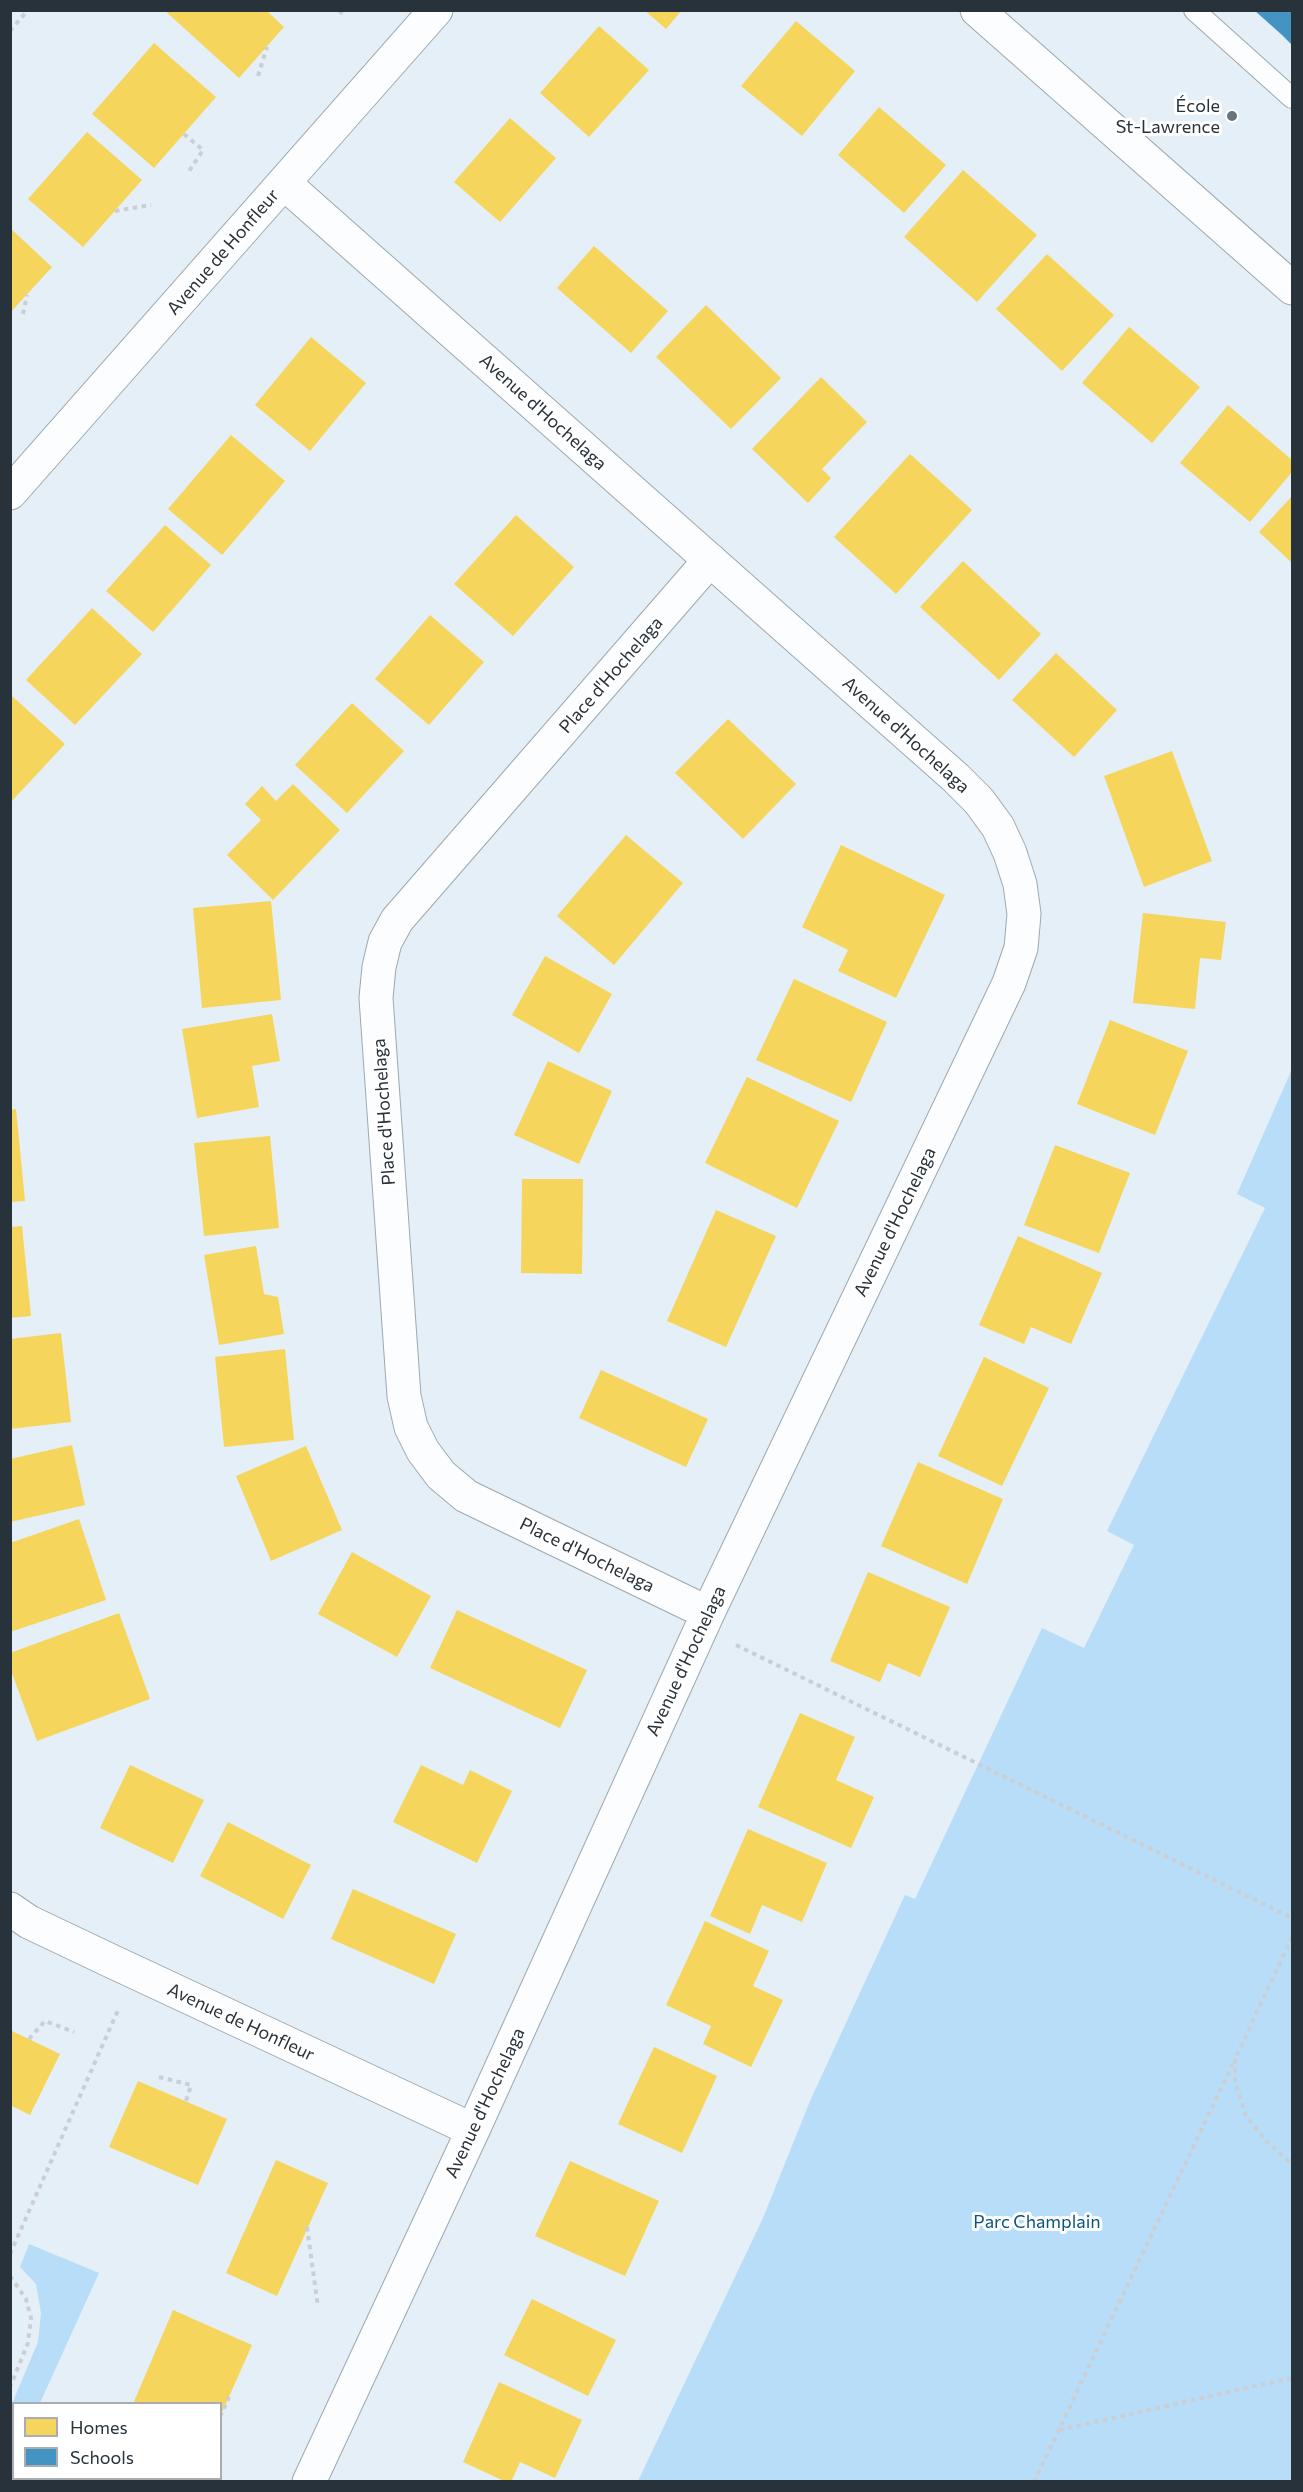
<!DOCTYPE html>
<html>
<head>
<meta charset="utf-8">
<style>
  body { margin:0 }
  #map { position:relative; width:1303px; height:2492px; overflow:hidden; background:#e5eff7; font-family:Commissioner,sans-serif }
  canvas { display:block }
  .frame { position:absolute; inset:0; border:12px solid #27323b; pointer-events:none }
  .legend { position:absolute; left:12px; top:2402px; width:210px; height:78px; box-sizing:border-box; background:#fff; border:2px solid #a9adb1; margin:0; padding:8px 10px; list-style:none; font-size:18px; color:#27323b }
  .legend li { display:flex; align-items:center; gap:12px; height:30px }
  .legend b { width:30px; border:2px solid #a9adb1 }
</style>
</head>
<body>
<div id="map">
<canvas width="1303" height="2492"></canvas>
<div class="frame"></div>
<ul class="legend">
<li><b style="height:16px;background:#f6d55c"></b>Homes</li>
<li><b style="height:16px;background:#4393c3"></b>Schools</li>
</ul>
</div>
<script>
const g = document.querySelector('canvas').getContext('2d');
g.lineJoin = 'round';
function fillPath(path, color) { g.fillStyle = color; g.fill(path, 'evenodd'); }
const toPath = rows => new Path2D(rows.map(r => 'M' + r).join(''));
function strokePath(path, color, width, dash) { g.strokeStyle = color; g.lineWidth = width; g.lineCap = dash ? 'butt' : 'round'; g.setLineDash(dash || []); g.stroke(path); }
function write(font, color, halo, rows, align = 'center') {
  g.font = font + ' Commissioner,sans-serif'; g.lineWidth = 6; g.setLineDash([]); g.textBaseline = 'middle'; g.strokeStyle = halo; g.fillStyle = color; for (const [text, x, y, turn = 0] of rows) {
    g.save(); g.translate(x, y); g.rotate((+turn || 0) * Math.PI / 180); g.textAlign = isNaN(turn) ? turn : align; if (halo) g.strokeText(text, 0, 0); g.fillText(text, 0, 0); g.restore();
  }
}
fillPath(toPath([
  [1292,1069,1292,2481,638,2481,763,2218,810,2101,905,1895,915,1899,1042,1628,1084,1648,1134,1545,1107,1531,1265,1208,1237,1194],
  [29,2244,99,2273,40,2403,14,2404,14,2463,11,2469,11,2406,38,2342,41,2313,36,2284,20,2267]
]), '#b8ddf8');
fillPath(toPath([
  [164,10,266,10,284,27,239,78],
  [644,10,682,10,666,29],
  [796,21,855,71,802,136,741,86],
  [599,26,649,70,589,137,540,93],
  [154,43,216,97,154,168,92,114],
  [879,107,946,165,904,213,838,155],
  [510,118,556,158,500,222,454,182],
  [87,132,142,180,83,247,28,199],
  [963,170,1037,235,977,302,904,237],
  [10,228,52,267,10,313],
  [594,246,668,311,631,353,557,288],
  [1047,254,1114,315,1062,371,996,309],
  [706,305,781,378,731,429,656,357],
  [1129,327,1200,387,1152,443,1082,383],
  [311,337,366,383,310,451,255,405],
  [821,377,867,422,822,469,831,478,808,503,752,449],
  [1228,405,1292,460,1292,472,1250,522,1180,463],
  [231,435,285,481,222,555,168,509],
  [910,454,972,510,896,594,834,537],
  [1292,496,1292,563,1259,532],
  [516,515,574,567,513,636,454,584],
  [165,525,211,565,153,632,106,591],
  [963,561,1041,634,999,680,920,607],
  [92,608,142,654,75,725,26,680],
  [430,615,484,662,429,725,375,679],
  [1056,653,1117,710,1074,757,1012,700],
  [12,696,65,744,10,803,10,698],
  [352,703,404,751,347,813,295,765],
  [728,719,796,784,743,839,675,773],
  [1172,751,1212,861,1144,887,1104,776],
  [293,784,340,830,273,900,227,855,261,820,245,804,262,786,276,801],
  [626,835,683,883,614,965,557,916],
  [841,845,945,895,896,998,838,971,848,950,802,927],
  [271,901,281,1000,202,1008,193,908],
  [1143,913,1226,922,1221,960,1200,958,1195,1009,1133,1003],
  [545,956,612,994,579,1053,512,1015],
  [794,979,887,1022,851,1102,756,1060],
  [272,1014,280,1061,252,1066,259,1107,197,1118,182,1029],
  [1110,1020,1188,1051,1155,1135,1077,1104],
  [548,1061,612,1091,579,1164,514,1135],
  [747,1077,839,1121,797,1208,705,1163],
  [16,1109,25,1201,10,1202,10,1110],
  [270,1136,279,1228,204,1236,194,1143],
  [1055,1145,1130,1173,1099,1253,1024,1225],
  [522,1179,583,1179,582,1274,521,1273],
  [716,1210,776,1236,726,1347,667,1321],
  [22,1226,31,1316,10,1318,10,1227],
  [1018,1236,1102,1273,1071,1344,1031,1327,1024,1344,979,1325],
  [256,1246,264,1294,278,1297,284,1334,219,1345,204,1255],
  [61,1333,71,1422,10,1429,10,1339],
  [285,1349,294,1440,224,1447,215,1357],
  [984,1357,1049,1388,1002,1486,938,1456],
  [601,1370,708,1419,686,1467,579,1418],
  [72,1445,85,1505,10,1522,10,1459],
  [306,1446,342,1530,271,1561,236,1476],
  [918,1462,1003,1499,967,1584,881,1546],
  [79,1519,106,1600,10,1632,10,1543],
  [352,1552,431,1596,397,1657,318,1614],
  [868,1572,950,1607,920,1677,888,1663,880,1682,830,1661],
  [457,1610,587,1670,560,1728,430,1668],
  [119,1613,150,1699,37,1741,10,1668,10,1653],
  [800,1713,855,1737,836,1780,874,1797,851,1848,758,1807],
  [130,1765,204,1800,173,1863,100,1828],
  [421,1765,463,1785,470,1770,512,1791,477,1863,393,1822],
  [228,1822,311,1865,283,1919,200,1876],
  [748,1829,827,1863,802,1922,762,1905,750,1934,710,1916],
  [353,1889,456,1934,434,1984,331,1939],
  [705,1921,769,1951,753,1986,783,2000,751,2067,703,2044,711,2026,666,2005],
  [10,2030,60,2054,30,2115,10,2105],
  [654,2047,717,2076,682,2153,618,2124],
  [138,2081,227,2119,198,2185,109,2147],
  [276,2160,328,2183,277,2296,226,2273],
  [570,2161,659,2201,625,2276,535,2236],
  [532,2299,616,2340,588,2396,504,2355],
  [173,2310,252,2345,220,2417,220,2404,133,2404],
  [499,2382,582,2420,555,2478,520,2462,511,2482,506,2482,463,2462],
  [93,2478,171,2478,170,2482,91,2482]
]), '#f6d55c');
fillPath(toPath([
  [1254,10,1292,10,1292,45,1282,35]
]), '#4393c3');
const lane = toPath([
  [1194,10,1292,98]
]);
const street = toPath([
  [977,10,1292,288],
  [284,183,956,778,979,801,998,827,1010,853,1020,884,1024,914,1021,948,1009,983,708,1613,473,2130,309,2482],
  [10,493,436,10],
  [708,1613,466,1496,441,1475,423,1451,411,1427,404,1396,376,998,379,967,385,942,397,920,710,560],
  [10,1909,29,1922,109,1960,473,2130]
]);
strokePath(lane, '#9ea8af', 22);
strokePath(street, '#9ea8af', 35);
strokePath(toPath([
  [340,14,342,10],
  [10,31,28,10],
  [258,76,267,47],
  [184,134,203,150,189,171],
  [115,211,151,205],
  [23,314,27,295],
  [736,1645,1292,1918],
  [1292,1937,1235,2059,1235,2082,1246,2116,1267,2142,1292,2164],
  [29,2039,45,2021,74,2032],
  [159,2077,191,2085,186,2101],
  [307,2227,318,2307],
  [10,2254,119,2008],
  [10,2276,26,2299,31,2318,28,2343,10,2387],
  [220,2417,229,2397],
  [1059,2430,1292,2378],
  [170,2482,171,2478],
  [1034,2482,1235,2059]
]), '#cbced2', 4, [4.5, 4.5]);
strokePath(lane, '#fbfdfe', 20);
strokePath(street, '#fbfdfe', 33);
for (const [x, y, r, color] of [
  [1232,116,6,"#6a747d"]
]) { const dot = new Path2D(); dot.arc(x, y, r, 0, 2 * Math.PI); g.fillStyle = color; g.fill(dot); strokePath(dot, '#fff', 2); }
write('18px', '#27323b', '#fff', [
  ["École",1220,106],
  ["St-Lawrence",1220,127]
], 'right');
write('18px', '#27323b', '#fff', [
  ["Avenue de Honfleur",223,252,-49],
  ["Avenue d'Hochelaga",543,412,42],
  ["Place d'Hochelaga",611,675,-49],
  ["Avenue d'Hochelaga",906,735,42],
  ["Place d'Hochelaga",384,1112,-94],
  ["Avenue d'Hochelaga",895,1222,-64],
  ["Place d'Hochelaga",587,1555,26],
  ["Avenue d'Hochelaga",686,1661,-65],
  ["Avenue de Honfleur",241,2022,25],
  ["Avenue d'Hochelaga",485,2103,-65]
]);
write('18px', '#07547e', '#fff', [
  ["Parc Champlain",1037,2222]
]);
</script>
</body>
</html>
